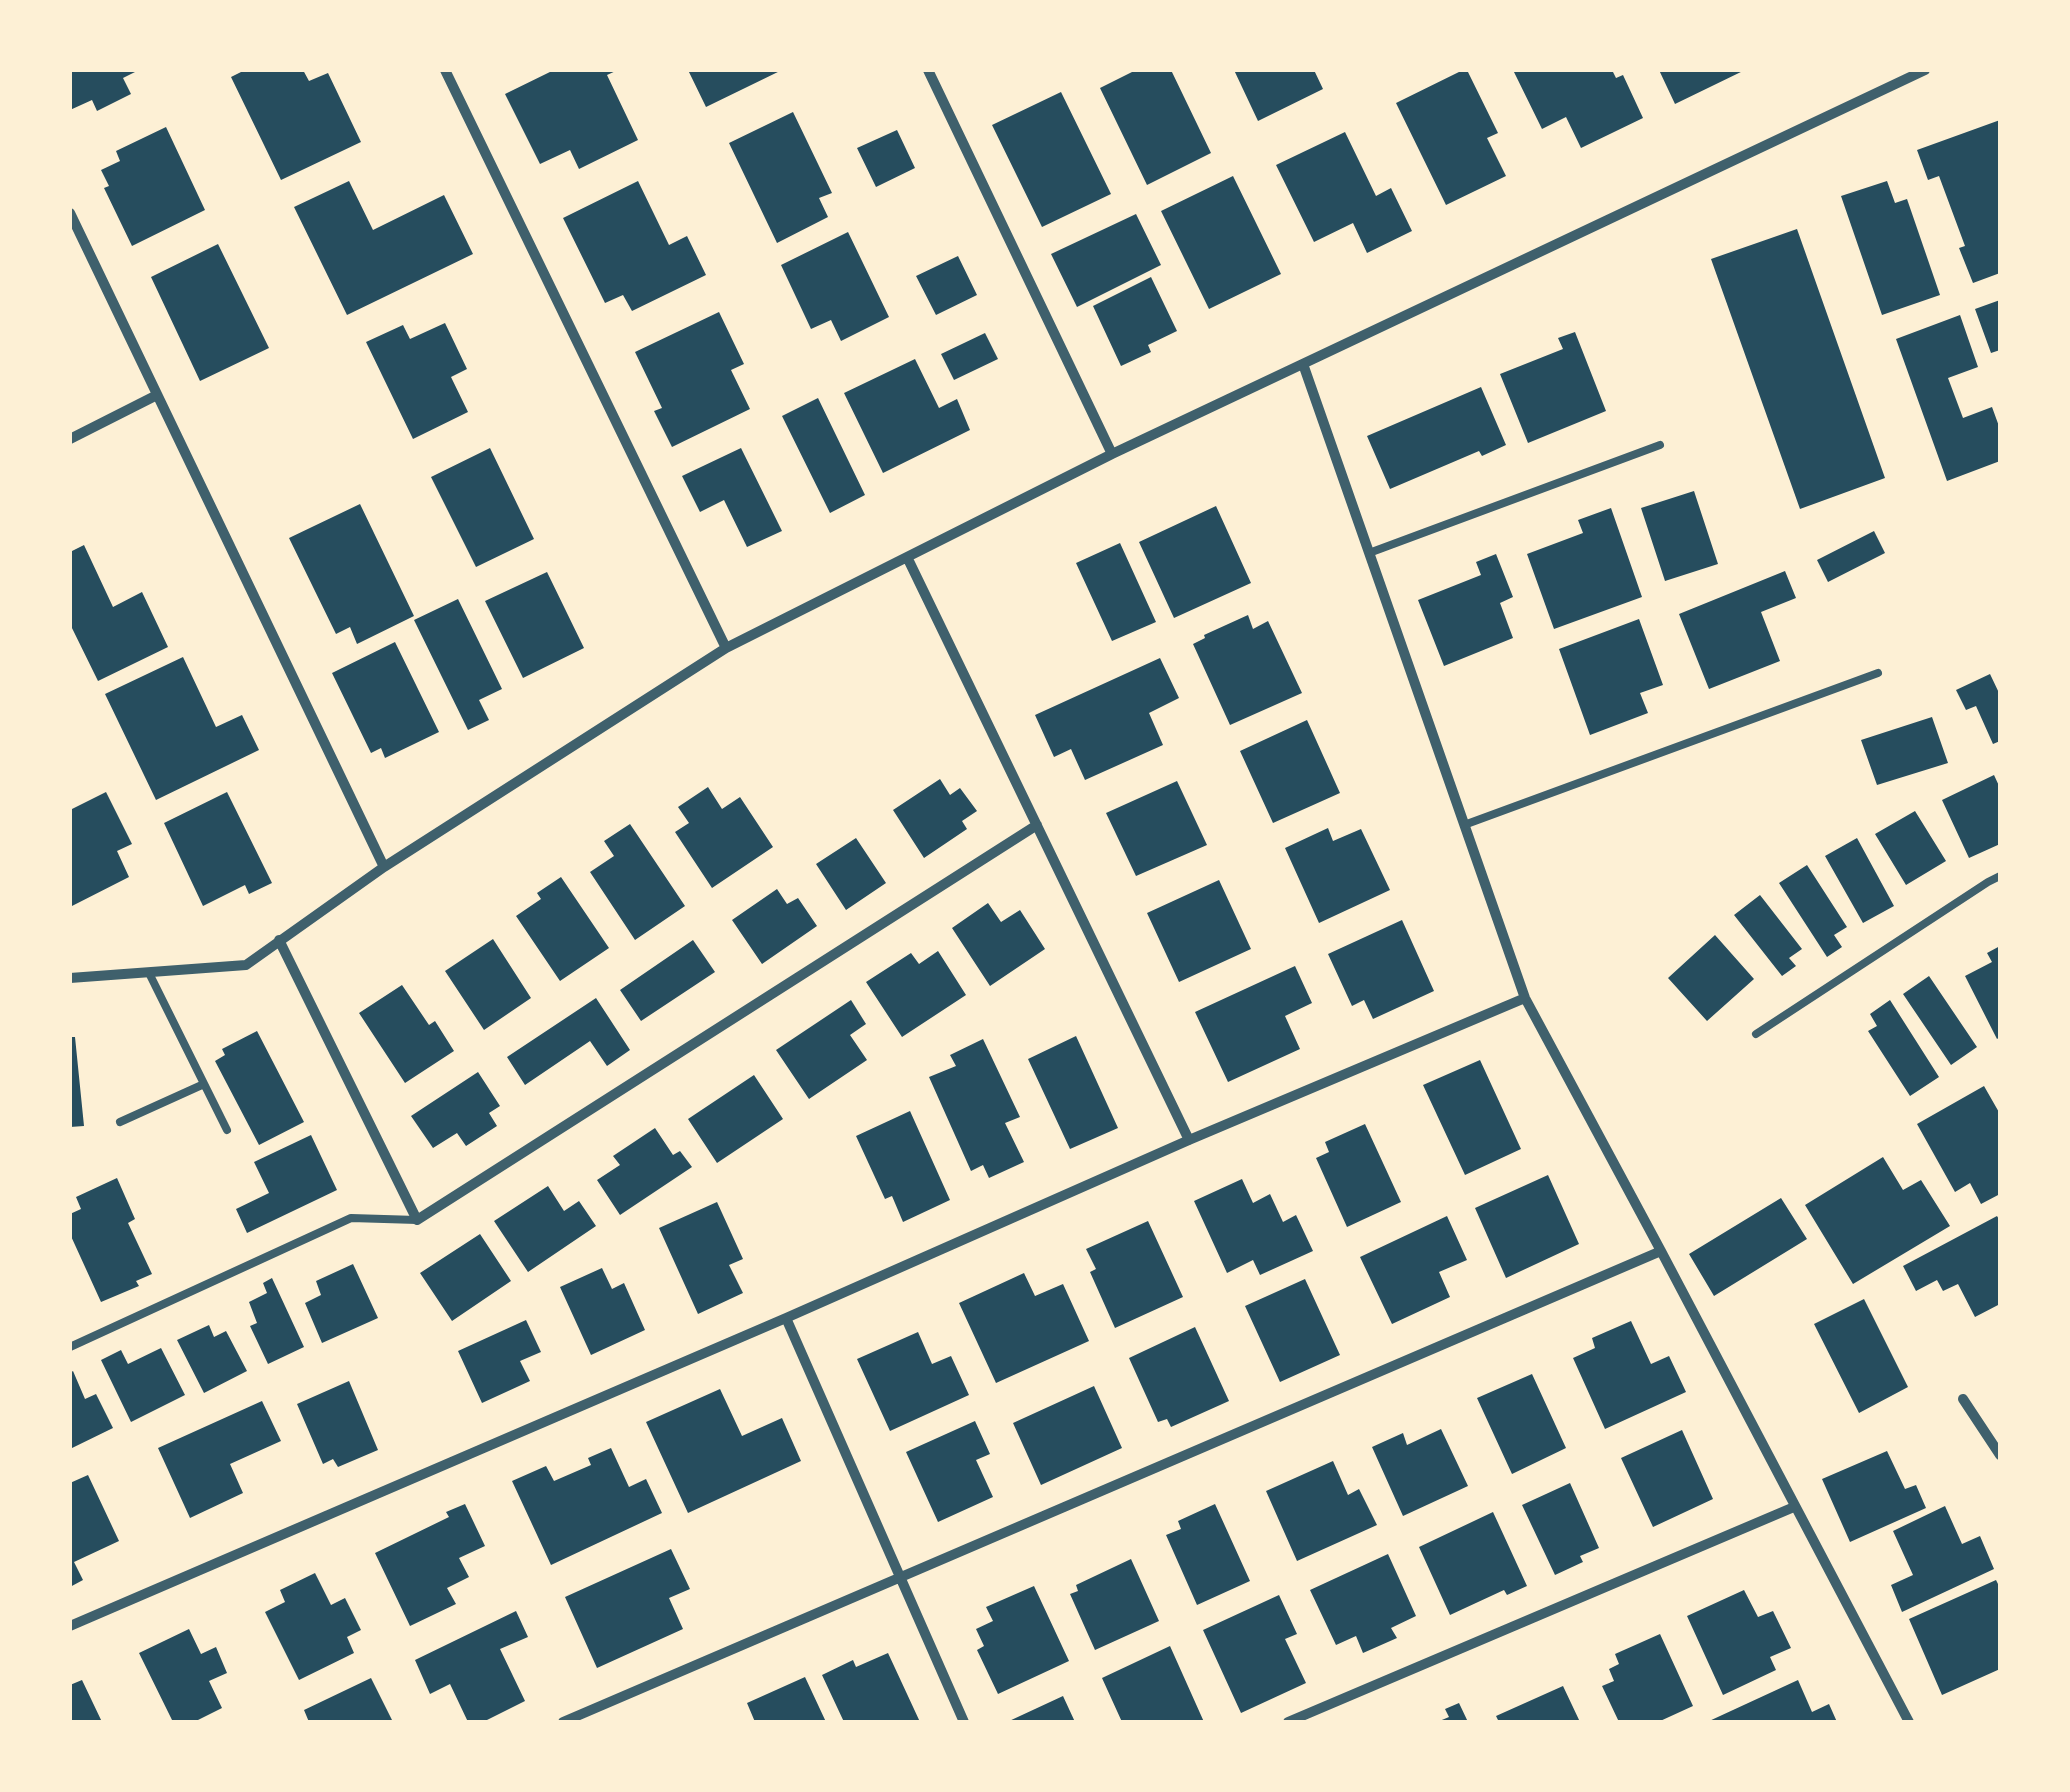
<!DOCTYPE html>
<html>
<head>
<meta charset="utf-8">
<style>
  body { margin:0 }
  #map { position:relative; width:2070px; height:1792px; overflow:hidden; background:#fdf0d5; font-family:"Work Sans",sans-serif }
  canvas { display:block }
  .frame { position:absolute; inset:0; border:72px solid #fdf0d5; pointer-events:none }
</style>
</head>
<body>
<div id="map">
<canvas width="2070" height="1792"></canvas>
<div class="frame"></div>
</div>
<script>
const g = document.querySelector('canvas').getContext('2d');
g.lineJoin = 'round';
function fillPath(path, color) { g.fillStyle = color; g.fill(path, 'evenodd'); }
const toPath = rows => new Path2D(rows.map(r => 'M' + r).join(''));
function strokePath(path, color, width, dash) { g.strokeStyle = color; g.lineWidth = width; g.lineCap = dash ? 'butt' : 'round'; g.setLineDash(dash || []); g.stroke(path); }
fillPath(toPath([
  [70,70,139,70,123,78,131,94,97,111,92,100,70,110],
  [245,70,303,70,309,81,328,73,361,142,281,180,231,77],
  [554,70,618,70,607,75,638,140,579,169,570,150,540,164,505,94],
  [688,70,782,70,706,107],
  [1136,70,1171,70,1211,153,1147,185,1100,88],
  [1234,70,1314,70,1323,89,1258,121],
  [1463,70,1467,70,1498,133,1487,138,1506,176,1446,205,1396,103],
  [1513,70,1612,70,1616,78,1623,75,1643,118,1581,148,1566,117,1542,129],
  [1659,70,1745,70,1675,104],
  [1061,92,1111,194,1042,227,992,125],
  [793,112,832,193,819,198,828,217,777,243,729,143],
  [2000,120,2000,273,1973,283,1959,248,1965,246,1939,176,1928,180,1917,150],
  [166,127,205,210,132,246,104,188,109,186,101,170,120,161,116,151],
  [897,130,915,168,876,187,857,148],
  [1345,132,1376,196,1391,188,1412,231,1367,253,1353,223,1314,242,1276,165],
  [1233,176,1281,274,1209,309,1161,211],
  [349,181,373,230,444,195,473,254,347,315,294,207],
  [638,181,669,245,687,236,706,275,632,311,623,295,605,303,563,218],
  [1887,181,1895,203,1907,199,1940,295,1882,315,1841,196],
  [1136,214,1161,265,1077,307,1051,254],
  [1797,229,1885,478,1800,509,1711,259],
  [848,232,889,317,841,341,831,320,811,329,781,265],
  [218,244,269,348,200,381,151,277],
  [958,256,977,295,936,315,916,276],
  [1151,277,1177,331,1148,345,1151,352,1121,366,1093,306],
  [2000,300,2000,350,1991,353,1975,309],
  [719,312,744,364,731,370,750,409,672,447,654,411,662,408,635,352],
  [1960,315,1978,367,1948,378,1963,418,1992,407,2000,429,2000,461,1947,481,1896,339],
  [445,323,467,369,451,377,468,412,413,439,366,342,403,325,410,339],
  [1575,332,1606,411,1528,443,1500,374,1563,349,1558,338],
  [985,333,998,359,954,380,941,354],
  [915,359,939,408,957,399,970,430,883,473,844,393],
  [1481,387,1506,445,1482,456,1479,451,1390,489,1367,436],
  [818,398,865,495,830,513,782,416],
  [490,448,534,539,476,567,431,477],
  [741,448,782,531,747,547,724,500,700,512,682,476],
  [1694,491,1718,564,1665,581,1641,508],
  [360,504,414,616,357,644,350,627,336,634,289,538],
  [1216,506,1251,583,1174,618,1139,542],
  [1611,508,1642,597,1554,629,1527,554,1583,533,1578,520],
  [1874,531,1885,553,1828,582,1817,560],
  [1120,543,1156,622,1112,641,1076,563],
  [84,545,113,607,142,592,168,647,98,681,70,624,70,552],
  [1496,554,1513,597,1500,603,1513,638,1444,666,1418,600,1481,575,1476,562],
  [1785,571,1796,598,1761,612,1780,661,1709,689,1679,614],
  [547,572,584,648,523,678,485,601],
  [458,599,502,689,479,700,489,720,468,730,414,620],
  [1248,615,1253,629,1268,621,1302,693,1230,725,1193,644,1205,638,1204,635],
  [1639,619,1663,685,1640,693,1648,713,1590,735,1559,649],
  [395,642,439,732,385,758,381,748,371,753,332,673],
  [183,657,216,727,242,715,259,750,156,800,105,694],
  [1160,658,1179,698,1149,713,1163,745,1085,780,1071,749,1054,757,1035,715],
  [1990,674,2000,695,2000,741,1993,744,1976,706,1966,710,1956,690],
  [1932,717,1948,763,1877,785,1861,740],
  [1307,720,1340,793,1273,823,1240,751],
  [1994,775,2000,788,2000,844,1969,858,1942,800],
  [940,779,950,795,960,788,977,811,962,821,967,829,924,858,893,810],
  [1177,781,1207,845,1136,876,1106,813],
  [708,787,722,809,740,797,773,847,712,888,675,832,689,823,678,807],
  [106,792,132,844,117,851,129,877,70,907,70,810],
  [227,792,272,883,249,894,245,885,203,906,164,823],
  [1915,811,1946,861,1906,885,1875,834],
  [630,824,685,906,635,940,590,872,614,856,604,841],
  [1328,828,1333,841,1361,829,1390,890,1319,923,1285,848],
  [856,838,886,883,846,910,816,864],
  [1857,838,1894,906,1863,923,1825,856],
  [1807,865,1847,927,1834,935,1842,947,1827,957,1779,883],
  [561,877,609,948,560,981,516,916,541,899,537,893],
  [1219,880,1251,949,1179,982,1147,913],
  [777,889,787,904,798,898,817,926,762,964,732,920],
  [1760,895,1802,949,1789,958,1796,966,1782,976,1734,915],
  [988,903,1001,922,1020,910,1045,949,990,986,952,928],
  [1402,920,1434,991,1373,1019,1364,1000,1352,1006,1328,954],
  [1715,935,1754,979,1707,1021,1668,978],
  [493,939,531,998,484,1030,445,971],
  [693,940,715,972,641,1021,620,990],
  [2000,946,2000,1037,1997,1039,1965,976,1992,962,1987,953],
  [938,951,966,995,902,1037,866,982,911,953,919,964],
  [1295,966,1312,1003,1285,1016,1300,1049,1228,1082,1195,1012],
  [1929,976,1977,1047,1951,1065,1903,994],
  [402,985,429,1025,435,1021,454,1051,405,1083,359,1013],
  [596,998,630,1050,607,1066,590,1041,525,1085,507,1057],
  [851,1000,866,1024,850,1035,867,1060,809,1099,776,1050],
  [1890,1000,1939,1077,1910,1096,1868,1031,1877,1026,1870,1014],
  [257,1031,304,1122,259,1145,215,1061,225,1055,222,1049],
  [1076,1036,1118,1128,1070,1149,1028,1059],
  [70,1037,75,1037,84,1126,70,1127],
  [983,1039,1020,1117,1005,1123,1024,1162,989,1178,983,1165,971,1171,929,1077,956,1066,950,1055],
  [1480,1060,1521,1149,1465,1175,1423,1085],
  [478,1072,500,1106,489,1113,497,1126,466,1146,457,1133,433,1148,411,1116],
  [754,1075,783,1119,717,1163,688,1119],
  [1984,1086,2000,1114,2000,1194,1981,1204,1970,1183,1955,1192,1917,1124],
  [910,1111,950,1200,903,1222,892,1196,885,1199,856,1136],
  [1365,1124,1401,1202,1347,1227,1316,1158,1329,1152,1325,1142],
  [655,1128,673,1155,680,1151,692,1167,620,1215,597,1180,620,1165,613,1156],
  [311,1135,337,1190,247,1233,236,1209,269,1193,254,1162],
  [1883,1157,1903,1190,1921,1180,1950,1226,1853,1284,1805,1205],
  [1548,1175,1579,1244,1506,1278,1475,1208],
  [117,1178,135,1219,128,1223,152,1274,136,1281,139,1286,101,1302,70,1234,70,1214,81,1209,76,1197],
  [1242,1179,1253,1203,1270,1194,1283,1222,1296,1215,1313,1251,1260,1275,1253,1260,1227,1273,1194,1201],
  [548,1186,564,1211,579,1201,596,1226,528,1272,494,1221],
  [1781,1198,1807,1239,1714,1296,1689,1254],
  [717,1202,743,1259,729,1265,743,1293,698,1314,659,1228],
  [1447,1216,1467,1260,1439,1272,1450,1297,1392,1324,1360,1257],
  [1997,1216,2000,1221,2000,1304,1975,1317,1958,1284,1943,1291,1937,1280,1916,1291,1903,1266],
  [1148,1221,1183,1297,1115,1328,1090,1272,1096,1269,1086,1249],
  [480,1234,511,1281,452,1321,420,1273],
  [353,1264,378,1318,322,1343,305,1303,321,1295,316,1281],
  [602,1268,612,1289,624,1283,645,1330,591,1355,560,1287],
  [1024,1273,1035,1296,1063,1284,1089,1341,996,1383,959,1303],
  [272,1278,304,1347,268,1364,250,1326,257,1323,249,1302,267,1293,263,1283],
  [1305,1279,1340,1355,1280,1382,1245,1306],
  [1864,1299,1908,1387,1859,1413,1814,1324],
  [526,1320,541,1352,520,1361,530,1381,482,1403,458,1351],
  [1631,1321,1651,1364,1669,1356,1686,1392,1605,1429,1573,1358,1595,1348,1592,1338],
  [209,1325,214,1337,226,1331,247,1371,204,1393,177,1340],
  [1195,1327,1229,1401,1171,1427,1167,1419,1158,1422,1129,1358],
  [918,1332,932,1364,951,1356,969,1395,890,1431,857,1359],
  [161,1348,185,1395,131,1422,101,1360,121,1350,128,1364],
  [73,1371,85,1399,96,1394,113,1428,70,1449,70,1373],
  [1532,1374,1566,1448,1512,1474,1477,1398],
  [349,1381,378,1450,338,1467,333,1459,323,1464,297,1404],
  [1094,1386,1122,1448,1041,1485,1013,1423],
  [720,1389,742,1436,782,1418,801,1461,688,1513,646,1422],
  [262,1401,281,1441,230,1464,243,1493,190,1518,158,1448],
  [975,1421,990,1454,976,1460,993,1497,938,1522,906,1452],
  [1441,1429,1468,1486,1403,1516,1372,1447,1403,1433,1407,1445],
  [1682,1430,1713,1499,1653,1527,1621,1458],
  [611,1448,629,1487,646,1479,662,1513,551,1565,512,1481,546,1466,554,1481,591,1465,588,1458],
  [1887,1451,1905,1489,1916,1485,1926,1508,1850,1542,1822,1479],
  [1333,1461,1348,1495,1359,1489,1377,1525,1297,1561,1266,1491],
  [88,1475,119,1541,74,1562,83,1580,70,1587,70,1483],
  [1570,1483,1599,1548,1580,1556,1583,1562,1555,1575,1522,1505],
  [465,1504,485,1546,459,1558,469,1577,447,1588,456,1604,410,1626,375,1553,449,1517,446,1512],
  [1215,1504,1250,1581,1197,1605,1166,1535,1181,1529,1178,1521],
  [1945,1506,1962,1544,1980,1536,1994,1569,1902,1612,1891,1585,1913,1575,1893,1531],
  [1493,1512,1527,1586,1507,1595,1504,1590,1450,1615,1419,1547],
  [671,1549,690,1589,669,1598,683,1629,597,1668,565,1597],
  [1388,1554,1416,1616,1391,1628,1397,1638,1363,1653,1356,1636,1336,1645,1310,1590],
  [1131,1559,1159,1621,1095,1650,1070,1594,1078,1591,1076,1585],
  [315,1573,331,1605,345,1598,361,1630,347,1637,354,1653,299,1680,265,1612,285,1602,280,1590],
  [1996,1580,2000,1588,2000,1669,1942,1695,1909,1619],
  [1034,1586,1069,1661,998,1694,977,1650,984,1646,976,1629,993,1621,986,1607],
  [1744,1590,1758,1617,1773,1611,1791,1648,1770,1657,1776,1670,1723,1695,1687,1616],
  [1279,1595,1297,1634,1285,1639,1306,1683,1241,1713,1203,1630],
  [516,1611,528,1637,500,1649,525,1701,483,1722,468,1722,450,1684,430,1694,415,1660],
  [189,1629,201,1654,216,1647,227,1673,209,1681,222,1708,194,1722,173,1722,139,1653],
  [1660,1634,1693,1706,1658,1722,1619,1722,1602,1686,1614,1681,1609,1669,1619,1664,1615,1654],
  [1170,1646,1204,1722,1122,1722,1102,1678],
  [888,1653,920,1722,844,1722,822,1675,853,1660,856,1667],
  [805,1677,826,1722,755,1722,747,1703],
  [371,1678,393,1722,309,1722,304,1710],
  [82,1680,102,1722,70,1722,70,1685],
  [1798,1680,1812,1712,1829,1704,1837,1722,1707,1722],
  [1563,1686,1580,1722,1499,1722,1496,1716],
  [1063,1696,1075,1722,1007,1722],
  [1459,1703,1468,1722,1437,1722,1449,1717,1445,1709]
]), '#264d5e');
strokePath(toPath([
  [1369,553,1660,445],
  [1464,825,1878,673],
  [149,973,227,1130],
  [1756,1034,1988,882,2000,876],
  [120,1122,204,1084],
  [70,1347,351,1218,417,1220]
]), '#3f606c', 8);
strokePath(toPath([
  [445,70,726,648],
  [928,70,1112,454],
  [70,213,384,867],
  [1303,364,1525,998,1661,1251,1909,1722],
  [70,439,157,395],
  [907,557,1189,1140],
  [279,940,417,1220,1037,825],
  [70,978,246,965,384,867,726,648,1112,454,1925,70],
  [786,1318,964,1722],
  [1963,1399,2000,1455],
  [70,1626,786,1318,1189,1140,1525,998],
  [563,1722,1661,1251],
  [1288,1722,1794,1507]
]), '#3f606c', 10);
</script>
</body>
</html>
